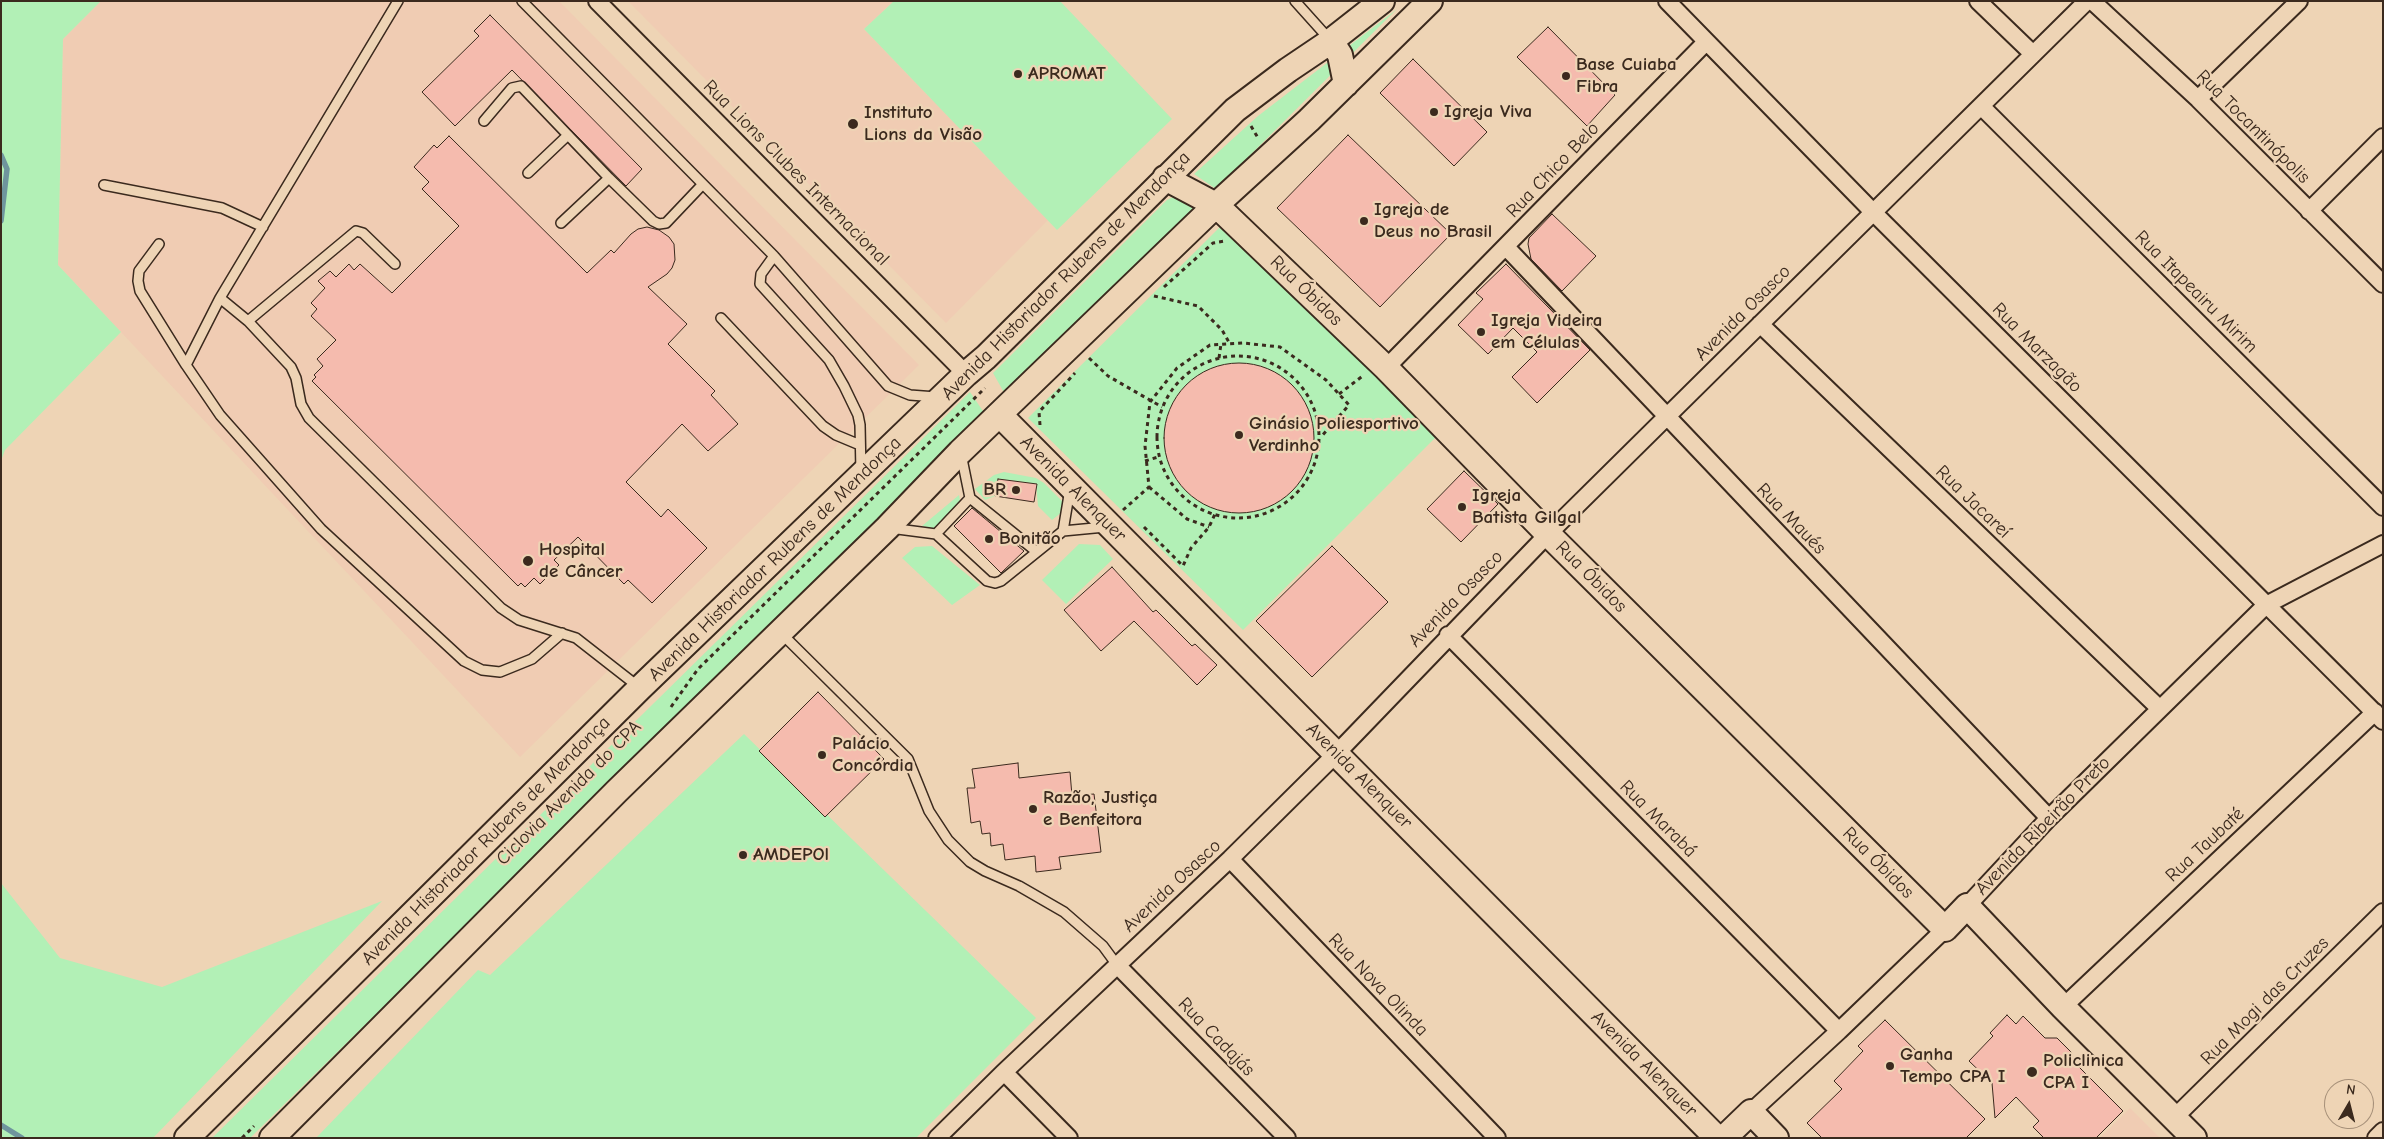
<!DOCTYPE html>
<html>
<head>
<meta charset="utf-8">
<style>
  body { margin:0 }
  #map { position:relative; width:2384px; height:1139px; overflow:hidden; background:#eed4b5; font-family:"Comic Neue",sans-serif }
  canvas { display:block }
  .frame { position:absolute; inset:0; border:2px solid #3b2a1e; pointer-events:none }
  .north { position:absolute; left:2324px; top:1079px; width:50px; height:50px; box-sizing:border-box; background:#eed4b5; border:1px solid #a69079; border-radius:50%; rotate:8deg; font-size:14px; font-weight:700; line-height:20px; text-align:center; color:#3b2a1e }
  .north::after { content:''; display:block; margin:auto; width:18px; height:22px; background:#3b2a1e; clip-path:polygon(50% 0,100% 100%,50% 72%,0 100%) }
</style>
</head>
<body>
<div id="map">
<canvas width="2384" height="1139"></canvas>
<div class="frame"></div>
<div class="north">N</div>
</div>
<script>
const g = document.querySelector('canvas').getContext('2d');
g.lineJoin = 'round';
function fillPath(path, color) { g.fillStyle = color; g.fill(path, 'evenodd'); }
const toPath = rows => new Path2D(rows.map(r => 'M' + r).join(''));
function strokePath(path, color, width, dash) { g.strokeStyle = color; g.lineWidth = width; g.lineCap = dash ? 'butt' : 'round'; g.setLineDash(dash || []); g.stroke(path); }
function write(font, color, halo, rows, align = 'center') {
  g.font = font + ' "Comic Neue",sans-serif'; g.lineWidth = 4.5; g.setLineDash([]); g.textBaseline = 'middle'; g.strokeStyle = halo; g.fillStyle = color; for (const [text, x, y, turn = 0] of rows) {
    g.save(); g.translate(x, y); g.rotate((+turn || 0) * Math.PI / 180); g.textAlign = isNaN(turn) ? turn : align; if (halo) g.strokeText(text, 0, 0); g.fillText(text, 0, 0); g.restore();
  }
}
fillPath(toPath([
  [101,1,559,1,919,365,520,757,58,265,63,39],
  [628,1,894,1,864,29,1048,220,946,323],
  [2130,1108,2160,1138,2100,1138]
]), '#f0ccb3');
fillPath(toPath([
  [1,1,101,1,63,39,58,265,121,332,5,450,1,461],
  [894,1,1060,1,1172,119,1057,230,864,29],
  [1397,9,1216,189,1194,174,1258,116],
  [1175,196,1194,209,1006,396,993,373,1167,200],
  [1223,224,1437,436,1243,630,1028,418],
  [970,392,985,414,250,1138,212,1138],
  [1004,472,1036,478,1044,483,1063,502,1062,512,1052,520,1038,506,1036,484,998,479,995,496,985,500,975,489,994,475],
  [959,495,961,506,937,529,922,526],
  [1079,544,1100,545,1113,559,1066,604,1042,580],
  [932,546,980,585,952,605,902,558,915,547],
  [744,734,1036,1018,916,1138,316,1138,478,970,490,975],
  [1,883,60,958,162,987,382,901,153,1138,1,1138]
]), '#b2f0b6');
strokePath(toPath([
  [1,155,7,169,1,221],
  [1,1125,22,1138]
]), '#6f959d', 5.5);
const building = toPath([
  [490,15,642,169,626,186,512,70,455,126,422,92,479,36,474,31,490,15],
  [1548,27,1615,95,1587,126,1517,57,1548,27],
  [1413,59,1487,132,1454,166,1380,93,1413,59],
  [1348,135,1451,234,1380,307,1277,208,1348,135],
  [449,136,587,273,611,250,614,253,631,234,638,229,647,227,659,230,669,237,674,244,675,260,672,268,667,274,648,287,687,324,668,344,715,391,711,395,738,424,708,451,682,424,626,482,661,517,668,509,707,548,652,603,628,580,624,584,578,537,554,560,559,565,540,584,534,578,525,587,521,583,518,586,312,381,316,377,314,375,323,366,317,359,336,340,311,316,317,309,311,303,325,288,318,281,330,271,336,277,349,264,354,270,360,264,392,293,459,226,422,189,429,182,414,167,434,145,437,148,449,136],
  [1552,214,1596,256,1562,291,1531,259,1528,244,1529,238,1552,214],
  [1506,264,1590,350,1537,403,1512,377,1537,352,1513,328,1488,354,1458,325,1483,299,1476,293,1506,264],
  '1164 438a75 75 0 1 1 150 0a75 75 0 1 1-150 0Z',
  [1464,471,1498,504,1461,542,1427,509,1464,471],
  [998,479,1037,484,1034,502,995,496,998,479],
  [972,508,1024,551,1001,573,954,526,972,508],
  [1332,546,1388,602,1312,677,1256,621,1332,546],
  [1112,567,1153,612,1156,610,1192,646,1195,644,1217,665,1197,685,1134,621,1101,651,1064,610,1112,567],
  [818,692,884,759,825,817,759,751,818,692],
  [1018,763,1019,778,1070,772,1072,796,1094,794,1101,852,1059,857,1061,869,1036,872,1035,856,1005,860,1003,844,991,846,990,833,982,834,980,821,971,823,967,788,975,788,972,769,1018,763],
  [2007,1015,2016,1024,2023,1016,2045,1038,2057,1038,2072,1053,2069,1057,2123,1111,2096,1138,2044,1138,2033,1127,2039,1121,2016,1097,1995,1118,1992,1083,1969,1061,1993,1036,1990,1033,2007,1015],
  [1885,1020,1985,1119,1966,1138,1822,1138,1807,1123,1842,1089,1834,1081,1863,1051,1858,1046,1885,1020]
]);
fillPath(building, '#f5bbae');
strokePath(building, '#3b2a1e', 1);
const lane = toPath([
  [398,1,220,298,186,365,220,415,321,529,464,661,482,670,500,672,532,659,562,633],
  [522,1,774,256,888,386,910,395,936,397],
  [1295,1,1330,40],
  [484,121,512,88,521,86,609,178,653,221,659,224,666,223,703,184],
  [528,173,568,135],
  [104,185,222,208,263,227],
  [561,223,609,178],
  [159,244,139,271,138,281,140,291,186,365],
  [774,256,761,274,760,284,829,360,844,386,858,415,860,425,861,472],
  [220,298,248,321,291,367,296,378,301,404,309,418,501,608,519,620,576,638,640,688],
  [721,318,823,426,836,435,860,445],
  [248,321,356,231,363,233,395,264],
  [961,454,970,498,1037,552,1063,531,1105,527],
  [890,528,936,534,987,581,995,583,1001,581,1037,552],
  [1063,531,1070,489],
  [936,534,970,498],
  [781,633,908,759,929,811,948,840,970,862,985,871,1019,886,1064,912,1103,946,1117,965]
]);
const street = toPath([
  [597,1,966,374],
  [1667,1,1873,212,2383,721],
  [1978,1,2033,54],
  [2092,1,2198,99,2383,284],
  [2198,99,2299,1],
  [1981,106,2383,507],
  [2309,211,2383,137],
  [1506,247,2049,818],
  [1760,324,2159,708],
  [1386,368,1706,42],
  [1448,635,1839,1031],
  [1230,859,1497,1138],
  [1967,906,2049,818,2266,605,2383,544],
  [1117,965,1287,1138],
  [2063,1007,2375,712],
  [1004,1072,1069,1138],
  [1751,1112,1839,1031,1945,929],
  [2174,1118,2383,912],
  [937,1138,1004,1072,1230,859,1337,753,1548,534,2087,1],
  [2376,1138,2383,1131]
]);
const secondary = toPath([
  [1331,41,1340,55,1346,84],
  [1165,178,1216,205,1386,368,1548,534,1945,929,1967,906,2063,1007,2194,1138],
  [1000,415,1717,1138],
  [187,1138,640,688,966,374,986,357,1235,110,1288,70,1331,41,1382,1],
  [272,1138,617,791,887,528,960,452,1216,205,1309,120,1430,1],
  [1724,1138,1751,1112,1776,1138]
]);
strokePath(lane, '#3b2a1e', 12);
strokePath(street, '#3b2a1e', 20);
strokePath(secondary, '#3b2a1e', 28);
strokePath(toPath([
  [1251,126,1258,138],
  [1164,287,1213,243,1225,241],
  [1154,296,1198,306,1222,330,1230,344],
  '1157 437a81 81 0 1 1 162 0a81 81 0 1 1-162 0Z',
  [1089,358,1108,376,1162,407],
  [1219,358,1221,344],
  [1339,394,1364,375],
  [1040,425,1039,412,1075,373],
  [1145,461,1158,457],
  [1149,487,1187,519,1209,527],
  [1123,510,1149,487,1145,446,1150,402,1177,368,1210,345,1243,343,1280,347,1326,380,1349,405,1321,437],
  [1144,527,1183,566,1191,548,1209,527,1215,514],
  [671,707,698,669,985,388],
  [242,1138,254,1126]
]), '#3b2a1e', 3, [4, 4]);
strokePath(lane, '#eed4b5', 9);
strokePath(street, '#eed4b5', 16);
strokePath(secondary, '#eed4b5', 24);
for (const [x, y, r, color] of [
  [1018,74,5,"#3b2a1e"],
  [1566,76,5,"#3b2a1e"],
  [1434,112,5,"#3b2a1e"],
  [853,124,6,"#3b2a1e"],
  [1364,221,5,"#3b2a1e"],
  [1481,332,5,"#3b2a1e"],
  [1239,435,5,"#3b2a1e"],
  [1016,490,5,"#3b2a1e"],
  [1462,507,5,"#3b2a1e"],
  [989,539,5,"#3b2a1e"],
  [528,561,6,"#3b2a1e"],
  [822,755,5,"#3b2a1e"],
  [1033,809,5,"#3b2a1e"],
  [743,855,5,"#3b2a1e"],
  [1890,1066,5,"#3b2a1e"],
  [2032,1072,6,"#3b2a1e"]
]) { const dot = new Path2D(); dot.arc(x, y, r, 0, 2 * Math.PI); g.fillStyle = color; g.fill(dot); strokePath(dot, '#eed4b5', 2); }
write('bold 19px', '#3b2a1e', '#eed4b5', [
  ["Base Cuiaba",1576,65],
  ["Fibra",1576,87],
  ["APROMAT",1028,74],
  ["Igreja Viva",1444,112],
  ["Instituto",864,113],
  ["Lions da Visão",864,135],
  ["Igreja de",1374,210],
  ["Deus no Brasil",1374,232],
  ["Igreja Videira",1491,321],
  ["em Células",1491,343],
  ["Ginásio Poliesportivo",1249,424],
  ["Verdinho",1249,446],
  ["BR",1006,490,"right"],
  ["Igreja",1472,496],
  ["Batista Gilgal",1472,518],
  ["Bonitão",999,539],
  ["Hospital",539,550],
  ["de Câncer",539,572],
  ["Palácio",832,744],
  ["Concórdia",832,766],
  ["Razão, Justiça",1043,798],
  ["e Benfeitora",1043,820],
  ["AMDEPOl",753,855],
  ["Ganha",1900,1055],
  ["Tempo CPA I",1900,1077],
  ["Policlinica",2043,1061],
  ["CPA I",2043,1083]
], 'left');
write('19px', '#3b2a1e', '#eed4b5', [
  ["Rua Tocantinópolis",2253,127,45],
  ["Rua Chico Belo",1553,170,-46],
  ["Rua Lions Clubes Internacional",796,173,45],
  ["Avenida Historiador Rubens de Mendonça",1066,276,-45],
  ["Rua Óbidos",1306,291,44],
  ["Rua Itapeairu Mirim",2196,292,45],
  ["Avenida Osasco",1743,313,-45],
  ["Rua Marzagão",2037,348,45],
  ["Avenida Alenquer",1073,489,45],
  ["Rua Jacareí",1973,502,44],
  ["Rua Maués",1791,519,46],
  ["Avenida Historiador Rubens de Mendonça",775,559,-44],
  ["Rua Óbidos",1591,577,45],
  ["Avenida Osasco",1456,599,-46],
  ["Avenida Alenquer",1359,776,45],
  ["Ciclovia Avenida do CPA",569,793,-45],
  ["Rua Marabá",1658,819,45],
  ["Avenida Ribeirão Preto",2043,826,-46],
  ["Avenida Historiador Rubens de Mendonça",486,841,-45],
  ["Rua Taubaté",2205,845,-43],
  ["Rua Óbidos",1878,863,45],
  ["Avenida Osasco",1172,886,-43],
  ["Rua Nova Olinda",1378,985,46],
  ["Rua Mogi das Cruzes",2265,1001,-45],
  ["Rua Cadajás",1216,1037,46],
  ["Avenida Alenquer",1644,1064,45]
]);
</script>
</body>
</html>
